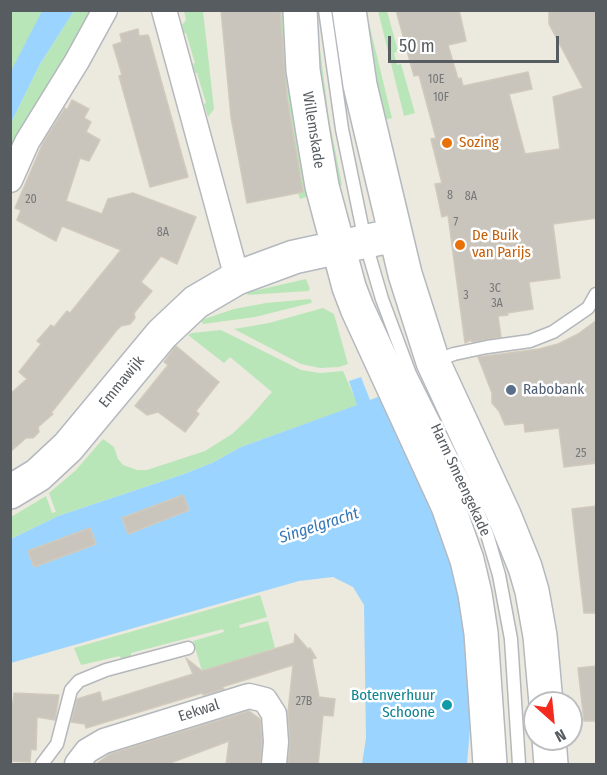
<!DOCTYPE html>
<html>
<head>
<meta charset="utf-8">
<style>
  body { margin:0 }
  #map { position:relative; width:607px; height:775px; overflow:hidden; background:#ece9de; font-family:"Fira Sans Condensed",sans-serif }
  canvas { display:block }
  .frame { position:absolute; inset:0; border:12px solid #575c60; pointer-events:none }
  .north { position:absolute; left:523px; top:691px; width:60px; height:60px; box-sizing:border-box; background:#fff; border:2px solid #bcbebf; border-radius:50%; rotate:153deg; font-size:16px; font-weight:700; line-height:24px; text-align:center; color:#575c60 }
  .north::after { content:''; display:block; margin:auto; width:21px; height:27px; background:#f32a1d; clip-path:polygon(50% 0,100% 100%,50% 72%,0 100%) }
  .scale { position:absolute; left:388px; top:36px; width:171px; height:27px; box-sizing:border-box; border:3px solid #575c60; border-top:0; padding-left:8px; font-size:18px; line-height:21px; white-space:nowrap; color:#575c60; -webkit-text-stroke:4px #fff; paint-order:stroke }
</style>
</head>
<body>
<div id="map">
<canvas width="607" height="775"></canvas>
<div class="frame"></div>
<div class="north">N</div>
<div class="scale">50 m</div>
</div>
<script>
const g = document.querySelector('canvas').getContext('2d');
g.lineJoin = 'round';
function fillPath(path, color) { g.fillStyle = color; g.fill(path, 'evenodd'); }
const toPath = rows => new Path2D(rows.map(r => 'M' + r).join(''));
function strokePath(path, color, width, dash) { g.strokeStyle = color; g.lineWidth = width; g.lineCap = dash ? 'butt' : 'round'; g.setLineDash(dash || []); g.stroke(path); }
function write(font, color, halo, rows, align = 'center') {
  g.font = font + ' "Fira Sans Condensed",sans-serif'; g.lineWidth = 5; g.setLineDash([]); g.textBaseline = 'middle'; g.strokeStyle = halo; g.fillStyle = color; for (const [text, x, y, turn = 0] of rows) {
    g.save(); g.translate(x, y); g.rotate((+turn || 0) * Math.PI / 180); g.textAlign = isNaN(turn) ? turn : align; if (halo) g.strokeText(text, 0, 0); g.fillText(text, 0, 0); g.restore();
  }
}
fillPath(toPath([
  [11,11,51,11,11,100],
  [74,11,87,12,96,11,11,161,11,123,40,64],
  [184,11,203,11,214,109,208,117,204,104,206,103,197,73,195,73,193,64,195,63,186,33,184,33,182,25,186,20],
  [280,11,290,11,312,195,300,199,298,193,303,192,287,98],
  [315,11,329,119,342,185,334,189,327,160],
  [366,11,392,118,384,120,360,23],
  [378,11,387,11,398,51,394,53,397,65,401,64,415,113,404,116],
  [306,279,310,289,308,291,247,295,249,292],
  [310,299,312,301,311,303,255,317,203,324,201,320,234,309,266,303],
  [323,308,334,314,348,364,339,367,320,368,301,364,234,329,269,323],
  [221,330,301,370,320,373,343,371,358,405,241,447,212,463,184,474,58,516,11,539,11,517,46,496,52,513,56,512,49,493,75,471,103,439,114,447,118,459,123,465,137,470,147,470,205,451,232,434,249,418,272,392,230,357,224,363,188,335,192,333],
  [260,595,267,617,239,625,240,628,268,621,275,648,202,671,193,641,224,632,223,629,131,653,131,656,121,659,120,656,81,665,74,648]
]), '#b9e6b8');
fillPath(toPath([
  [42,11,74,11,40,64,11,123,11,71],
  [361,377,370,400,388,393,453,544,465,602,471,716,467,764,362,764,366,738,364,605,353,587,333,577,299,581,11,663,11,539,58,516,184,474,212,463,241,447,357,405,349,381]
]), '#9bd5ff');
const building = toPath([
  [221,10,280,10,287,98,303,192,247,203,231,117,221,10],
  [396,10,459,10,466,41,448,45,458,79,461,78,463,86,528,72,532,89,509,94,525,154,560,149,553,97,583,88,549,24,549,10,597,10,597,218,553,224,560,278,529,282,533,309,507,313,508,315,498,316,501,337,472,342,471,340,465,343,448,215,442,217,435,184,442,183,431,139,436,138,419,75,414,76,396,10],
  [138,29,139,36,148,35,149,37,188,177,150,187,119,76,122,75,113,45,122,42,120,34,138,29],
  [72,100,89,109,84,118,91,122,86,132,100,140,89,161,80,158,66,201,102,214,108,199,133,193,196,217,177,264,161,256,141,282,152,291,134,313,135,318,130,324,121,326,116,331,51,413,53,414,38,427,39,432,33,438,26,438,10,452,10,394,27,379,19,372,41,344,37,341,51,325,54,327,67,311,70,313,121,250,62,226,56,241,17,220,21,210,15,208,43,143,65,108,67,110,72,100],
  [597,320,597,463,564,467,559,428,525,432,524,423,505,425,499,411,492,403,492,393,478,357,539,349,558,344,578,334,597,320],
  [176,346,219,382,196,411,199,414,185,432,158,412,147,415,135,406,168,365,164,362,176,346],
  [183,495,189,510,128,534,122,518,183,495],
  [597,506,597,613,584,613,572,509,597,506],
  [90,528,96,544,34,567,28,551,90,528],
  [295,634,308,649,310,648,316,658,312,659,319,697,335,699,333,716,323,715,318,765,288,765,290,741,288,712,293,665,222,687,224,689,203,695,202,693,86,728,85,724,71,722,77,699,100,692,102,702,122,696,193,674,186,658,202,671,294,643,295,634],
  [597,666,597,721,584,721,578,668,597,666],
  [14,693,59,695,55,720,37,717,36,750,31,749,30,762,10,761,10,703,13,702,14,693],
  [249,711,260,719,262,742,260,765,226,765,229,741,165,765,95,765,110,754,249,711]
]);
fillPath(building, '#c9c5bd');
strokePath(building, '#d1cabc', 1.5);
const service = toPath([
  [325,10,342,129,365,241,382,299,410,374,472,498,487,534,499,575,511,639,519,764],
  [434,361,454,354,487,347,530,341,553,332,588,308,596,294],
  [42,764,57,744,71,690,79,681,106,670,188,648]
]);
const minor = toPath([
  [164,10,237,278],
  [10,180,27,142,77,61,105,10],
  [77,764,87,751,104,741,249,696,265,700,274,714,276,742,274,764]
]);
const secondary = toPath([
  [300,10,303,70,313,133,322,186,349,287,357,308,448,506,467,560,475,594,481,633,490,764],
  [349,10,360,85,405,274,433,362,504,515,525,567,532,591,540,636,546,703],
  [10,492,38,475,68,447,162,334,196,302,237,278,294,257,395,235],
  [549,739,551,764]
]);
strokePath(service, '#b4b7bc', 15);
strokePath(minor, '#b4b7bc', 27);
strokePath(secondary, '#b4b9bf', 36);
strokePath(service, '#fff', 12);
strokePath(minor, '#fff', 24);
strokePath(secondary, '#fff', 33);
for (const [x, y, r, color] of [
  [447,143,6,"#e8710a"],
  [460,245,6,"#e8710a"],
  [511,390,6,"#5c6f8a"],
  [447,705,6,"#0f9aa8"]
]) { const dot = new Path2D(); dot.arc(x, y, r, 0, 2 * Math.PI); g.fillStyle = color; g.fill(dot); strokePath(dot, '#fff', 2); }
write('12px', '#747677', null, [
  ["10E",436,80],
  ["10F",441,98],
  ["8",450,196],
  ["8A",471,197],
  ["20",31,200],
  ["7",456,223],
  ["8A",163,233],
  ["3C",495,289],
  ["3",466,296],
  ["3A",497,304],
  ["25",581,454],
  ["27B",304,702]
]);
write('15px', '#575c60', '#fff', [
  ["Willemskade",313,130,81],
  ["Emmawijk",122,382,-51],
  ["Harm Smeengekade",460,480,65],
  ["Eekwal",199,711,-18]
]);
write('15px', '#c56008', '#fff', [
  ["Sozing",459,143],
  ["De Buik",472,236],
  ["van Parijs",472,253]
], 'left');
write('15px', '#4e5e75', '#fff', [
  ["Rabobank",523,390]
], 'left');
write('15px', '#0d838f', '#fff', [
  ["Botenverhuur",435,696],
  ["Schoone",435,713]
], 'right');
write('italic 16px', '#3476b6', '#fff', [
  ["Singelgracht",319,526,-18]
]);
</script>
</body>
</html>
